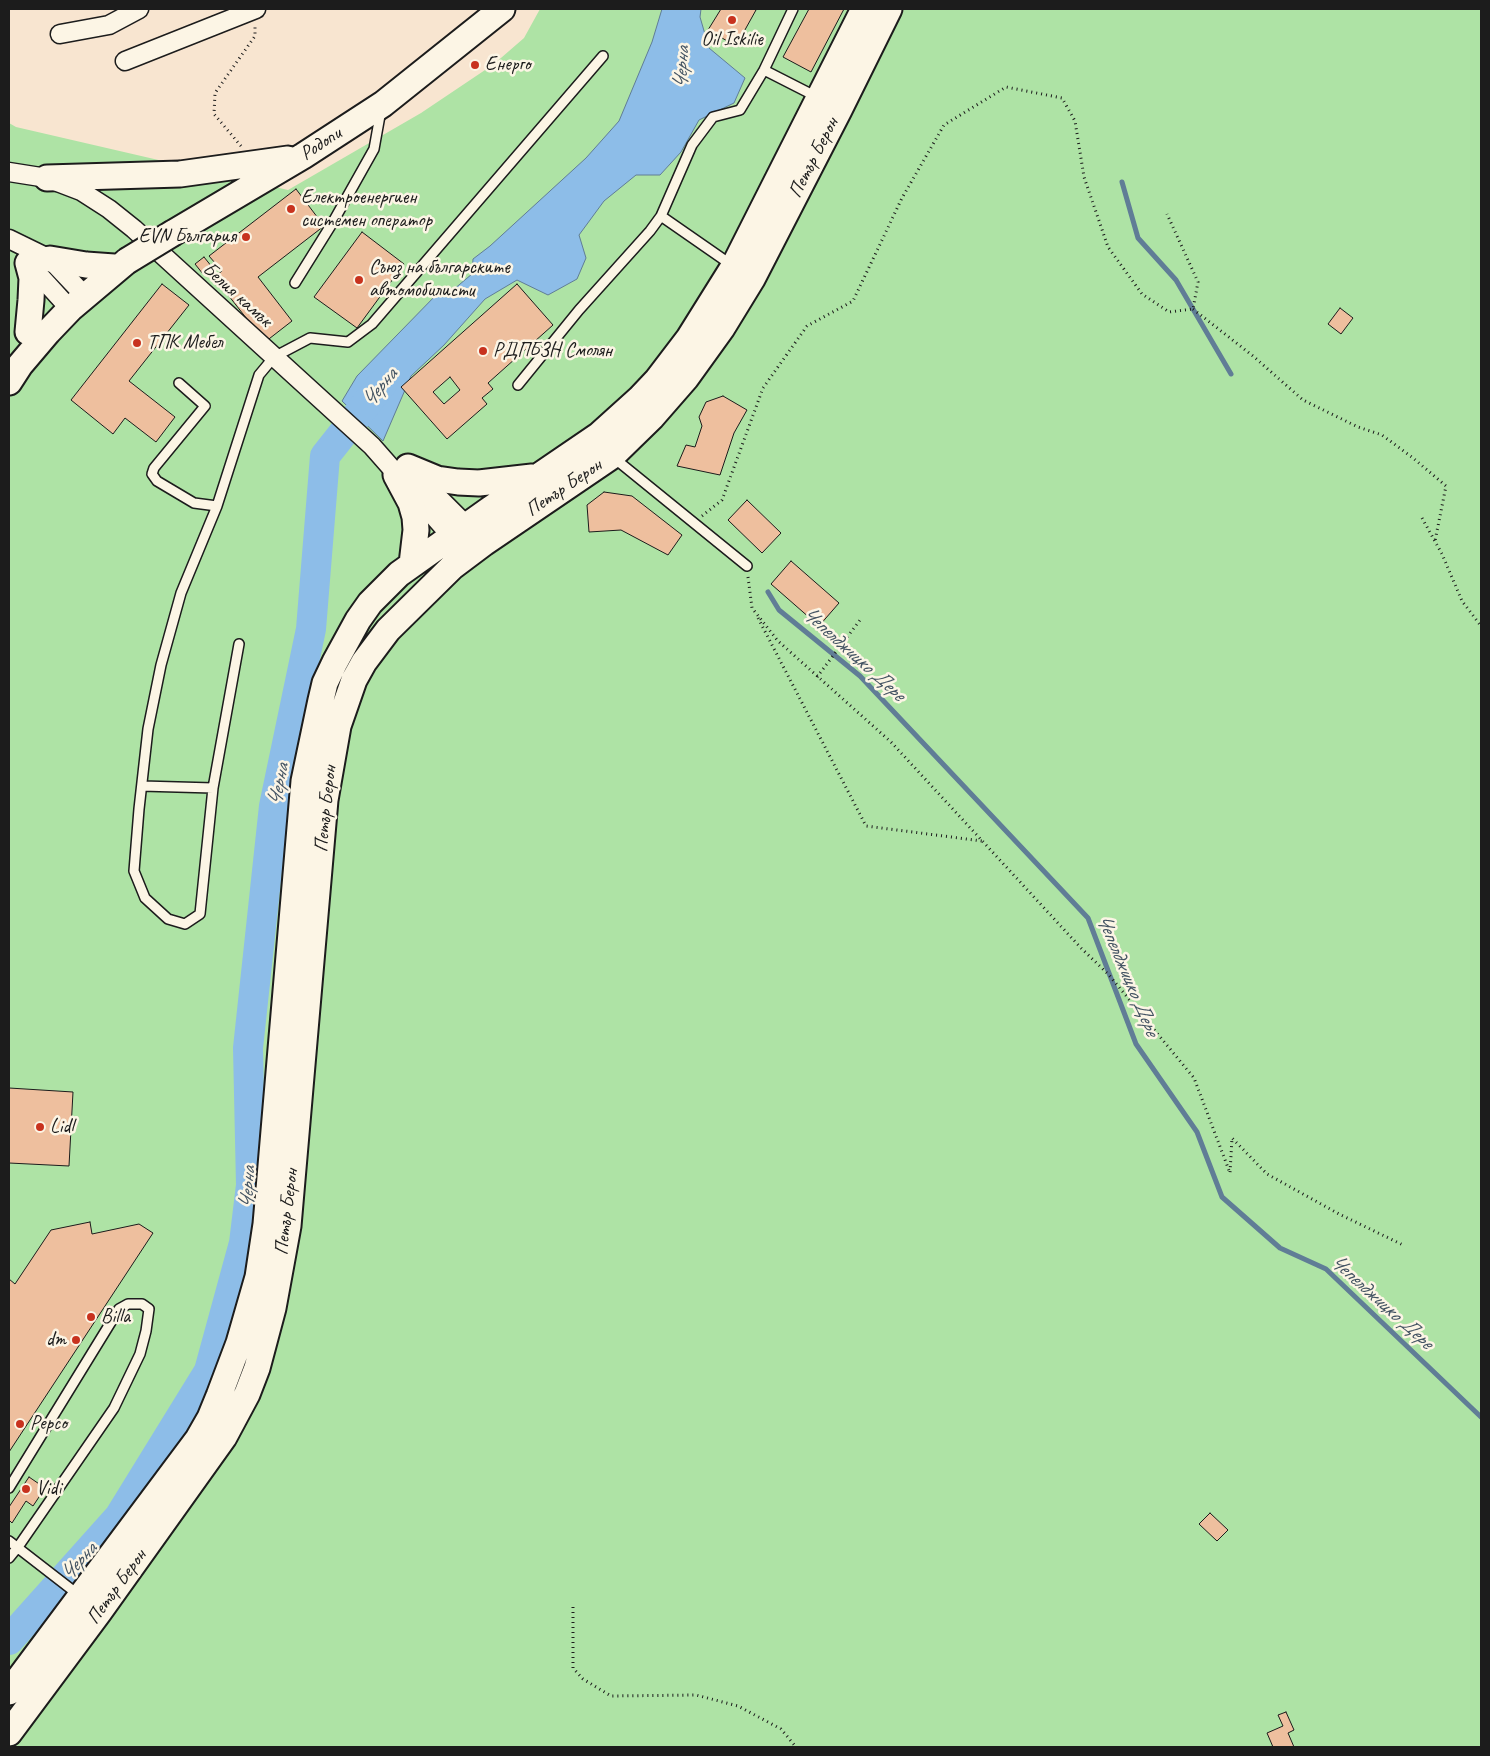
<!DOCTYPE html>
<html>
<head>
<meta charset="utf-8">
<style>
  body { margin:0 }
  #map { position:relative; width:1490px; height:1756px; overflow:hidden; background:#f8e5d0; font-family:Caveat,sans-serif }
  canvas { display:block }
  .frame { position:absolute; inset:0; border:10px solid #1c1c1c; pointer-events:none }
</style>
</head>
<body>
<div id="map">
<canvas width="1490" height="1756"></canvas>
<div class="frame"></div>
</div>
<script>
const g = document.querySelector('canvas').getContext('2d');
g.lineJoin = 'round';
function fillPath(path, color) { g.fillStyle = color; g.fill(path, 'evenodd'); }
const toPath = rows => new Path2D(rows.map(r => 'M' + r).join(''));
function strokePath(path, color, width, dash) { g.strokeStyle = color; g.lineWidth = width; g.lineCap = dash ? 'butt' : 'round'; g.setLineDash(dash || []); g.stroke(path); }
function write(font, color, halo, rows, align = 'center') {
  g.font = font + ' Caveat,sans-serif'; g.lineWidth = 5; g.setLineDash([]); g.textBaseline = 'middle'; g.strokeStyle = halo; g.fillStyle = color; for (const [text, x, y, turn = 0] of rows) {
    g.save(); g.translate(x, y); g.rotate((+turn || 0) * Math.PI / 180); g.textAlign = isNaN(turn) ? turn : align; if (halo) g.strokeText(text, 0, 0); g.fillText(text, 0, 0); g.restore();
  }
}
fillPath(toPath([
  [540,9,1481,9,1481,1747,9,1747,9,123,16,127,288,190,421,113,494,64,524,38]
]), '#aee3a5');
const water = toPath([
  [662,9,701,9,700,17,709,48,745,78,734,103,699,120,681,152,660,175,636,175,604,201,579,235,586,258,577,279,548,295,517,280,485,299,444,345,411,376,383,441,342,401,357,376,438,293,447,295,472,274,473,259,490,246,586,158,619,121,652,42,662,9]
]);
fillPath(water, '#8dbde8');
strokePath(water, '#607d96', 1);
strokePath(toPath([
  [1122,182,1138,238,1176,280,1231,374],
  [768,592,779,610,860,676,1088,918,1136,1044,1197,1132,1222,1197,1280,1248,1326,1269,1481,1417]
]), '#607d96', 5);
strokePath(toPath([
  [9,1640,119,1517,209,1371,244,1243,251,1185,248,1048,274,806,311,629,325,456,382,384]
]), '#8dbde8', 30);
const building = toPath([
  [721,9,753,9,756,10,736,46,708,30,721,9],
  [809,9,844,9,811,72,783,57,809,9],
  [296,189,324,226,258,277,292,321,265,342,214,277,222,271,209,256,296,189],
  [362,232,404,264,357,328,314,297,362,232],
  [204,257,212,267,203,274,195,264,204,257],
  [162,284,189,305,129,381,175,417,156,442,125,418,113,434,71,400,162,284],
  [517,284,553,325,488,383,493,389,482,398,487,404,447,439,401,387,517,284],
  [450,377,460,390,444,404,433,392,450,377],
  [1340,308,1353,318,1341,334,1328,324,1340,308],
  [723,396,747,410,734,433,720,475,677,466,686,445,695,447,702,426,699,417,706,402,723,396],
  [604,492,632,496,682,535,668,555,621,530,589,532,587,505,604,492],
  [747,500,781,533,762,553,728,520,747,500],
  [791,561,839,603,819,626,771,584,791,561],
  [9,1088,73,1092,69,1166,9,1163,9,1088],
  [90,1222,92,1234,139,1224,153,1233,9,1452,9,1279,15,1284,51,1230,90,1222],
  [29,1477,45,1488,33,1506,26,1501,12,1523,9,1520,9,1507,29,1477],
  [1210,1513,1228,1530,1217,1541,1199,1524,1210,1513],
  [1286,1712,1294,1730,1288,1733,1294,1747,1273,1747,1267,1733,1283,1726,1278,1715,1286,1712]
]);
fillPath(building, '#eebf9e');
strokePath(building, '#1c1c1c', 1);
const lane = toPath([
  [764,70,817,97],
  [661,216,733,266],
  [295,283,333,222,374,149,381,110],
  [179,383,205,406,154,468,152,474,157,481,194,503,217,506],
  [518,385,579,310,650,231,661,216,692,145,713,117,740,110,764,70,793,9],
  [614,458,747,566],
  [239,644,213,788,200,914,185,924,168,919,145,898,134,871,139,809,148,729,161,665,181,593,217,506,259,375,274,357,310,338,348,342,372,324,603,56],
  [142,786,213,788],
  [9,1488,119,1309,128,1304,142,1304,149,1309,146,1331,140,1354,114,1408,18,1547,9,1558],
  [9,1541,80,1596]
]);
const street = toPath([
  [60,34,109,25,139,9],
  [125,61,256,9],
  [9,172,47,178,81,191,109,209,134,229,372,446,459,545],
  [9,239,50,259,85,296],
  [29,264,70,309],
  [414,473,475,534]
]);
const secondary = toPath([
  [47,178,180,174,288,159],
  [173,233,303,156,383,104,502,9],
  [50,259,86,265,114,267],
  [28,332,31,300,32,278,28,263],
  [9,382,20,365,48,332,70,309,127,261],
  [408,467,437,479,458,482,479,483,532,477],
  [396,475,411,503,415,517,416,530,412,564],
  [9,1692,198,1439,210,1418,219,1396,239,1343,258,1277,266,1224,304,781,321,700,325,683,335,662,358,620,370,603,399,574,489,510,599,435,640,398,657,380,689,338,734,266,864,9],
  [9,1733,99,1612,224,1437,247,1394,257,1368,273,1308,288,1226,325,800,338,726,354,680,364,662,388,630,452,567,484,543,612,456,652,417,686,378,722,328,752,279,839,110,889,9]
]);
strokePath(lane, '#1c1c1c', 12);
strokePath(street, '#1c1c1c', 21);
strokePath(secondary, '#1c1c1c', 29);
strokePath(toPath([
  [241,146,214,114,215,93,255,36,255,27],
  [1193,309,1253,356,1303,400,1358,427,1382,435,1413,458,1446,486,1435,541],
  [702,516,722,500,763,388,807,326,853,301,902,198,944,125,1006,87,1062,98,1075,121,1084,177,1108,247,1142,294,1169,312,1193,309,1198,282,1167,214],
  [1422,518,1442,554,1462,601,1481,626],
  [748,577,752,608,778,641,891,742,1081,948,1109,975,1194,1078,1230,1173,1232,1138,1267,1174,1339,1214,1403,1245],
  [758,618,866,826,982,841],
  [817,677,860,620],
  [573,1607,573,1668,583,1679,611,1696,696,1695,738,1706,781,1729,796,1747]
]), '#1c1c1c', 3, [1, 4]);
strokePath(lane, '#fcf5e5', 9);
strokePath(street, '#fcf5e5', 18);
strokePath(secondary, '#fcf5e5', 25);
const secondaryBridge = toPath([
  [127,261,173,233]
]);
strokePath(secondaryBridge, '#1c1c1c', 29, []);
strokePath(secondaryBridge, '#fcf5e5', 25);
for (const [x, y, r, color] of [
  [732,20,5,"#c8321e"],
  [475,65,5,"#c8321e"],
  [291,209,5,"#c8321e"],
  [246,237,5,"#c8321e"],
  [359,280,5,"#c8321e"],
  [137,343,5,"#c8321e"],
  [483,351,5,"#c8321e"],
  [40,1127,5,"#c8321e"],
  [91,1317,5,"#c8321e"],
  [76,1340,5,"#c8321e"],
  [20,1424,5,"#c8321e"],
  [26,1489,5,"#c8321e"]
]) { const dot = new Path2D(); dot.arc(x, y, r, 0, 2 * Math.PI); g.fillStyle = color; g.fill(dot); strokePath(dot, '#fcf5e5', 2); }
write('20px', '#1c1c1c', '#fcf5e5', [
  ["Oil Iskilie",732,40,"center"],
  ["Енерго",485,65],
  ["Електроенергиен",301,198],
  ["системен оператор",301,221],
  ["EVN България",236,237,"right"],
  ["Съюз на българските",369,268],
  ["автомобилисти",369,291],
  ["ТПК Мебел",147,343],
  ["РДПБЗН Смолян",493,351],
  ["Lidl",50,1127],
  ["Billa",101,1317],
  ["dm",66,1340,"right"],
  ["Pepco",30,1424],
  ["Vidi",36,1489]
], 'left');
write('20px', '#1c1c1c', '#fcf5e5', [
  ["Родопи",321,144,-33],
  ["Петър Берон",814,158,-63],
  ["Белия камък",237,295,42],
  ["Петър Берон",564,488,-34],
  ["Петър Берон",326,809,-84],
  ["Петър Берон",287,1212,-83],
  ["Петър Берон",117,1587,-54]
]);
write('italic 21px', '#445463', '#fcf5e5', [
  ["Черна",682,68,-87],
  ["Черна",380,388,-51],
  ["Чепелджицко Дере",853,654,42],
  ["Черна",279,785,-79],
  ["Чепелджицко Дере",1127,975,67],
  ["Черна",248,1188,-87],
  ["Чепелджицко Дере",1381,1302,42],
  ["Черна",79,1562,-48]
]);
</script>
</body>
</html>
